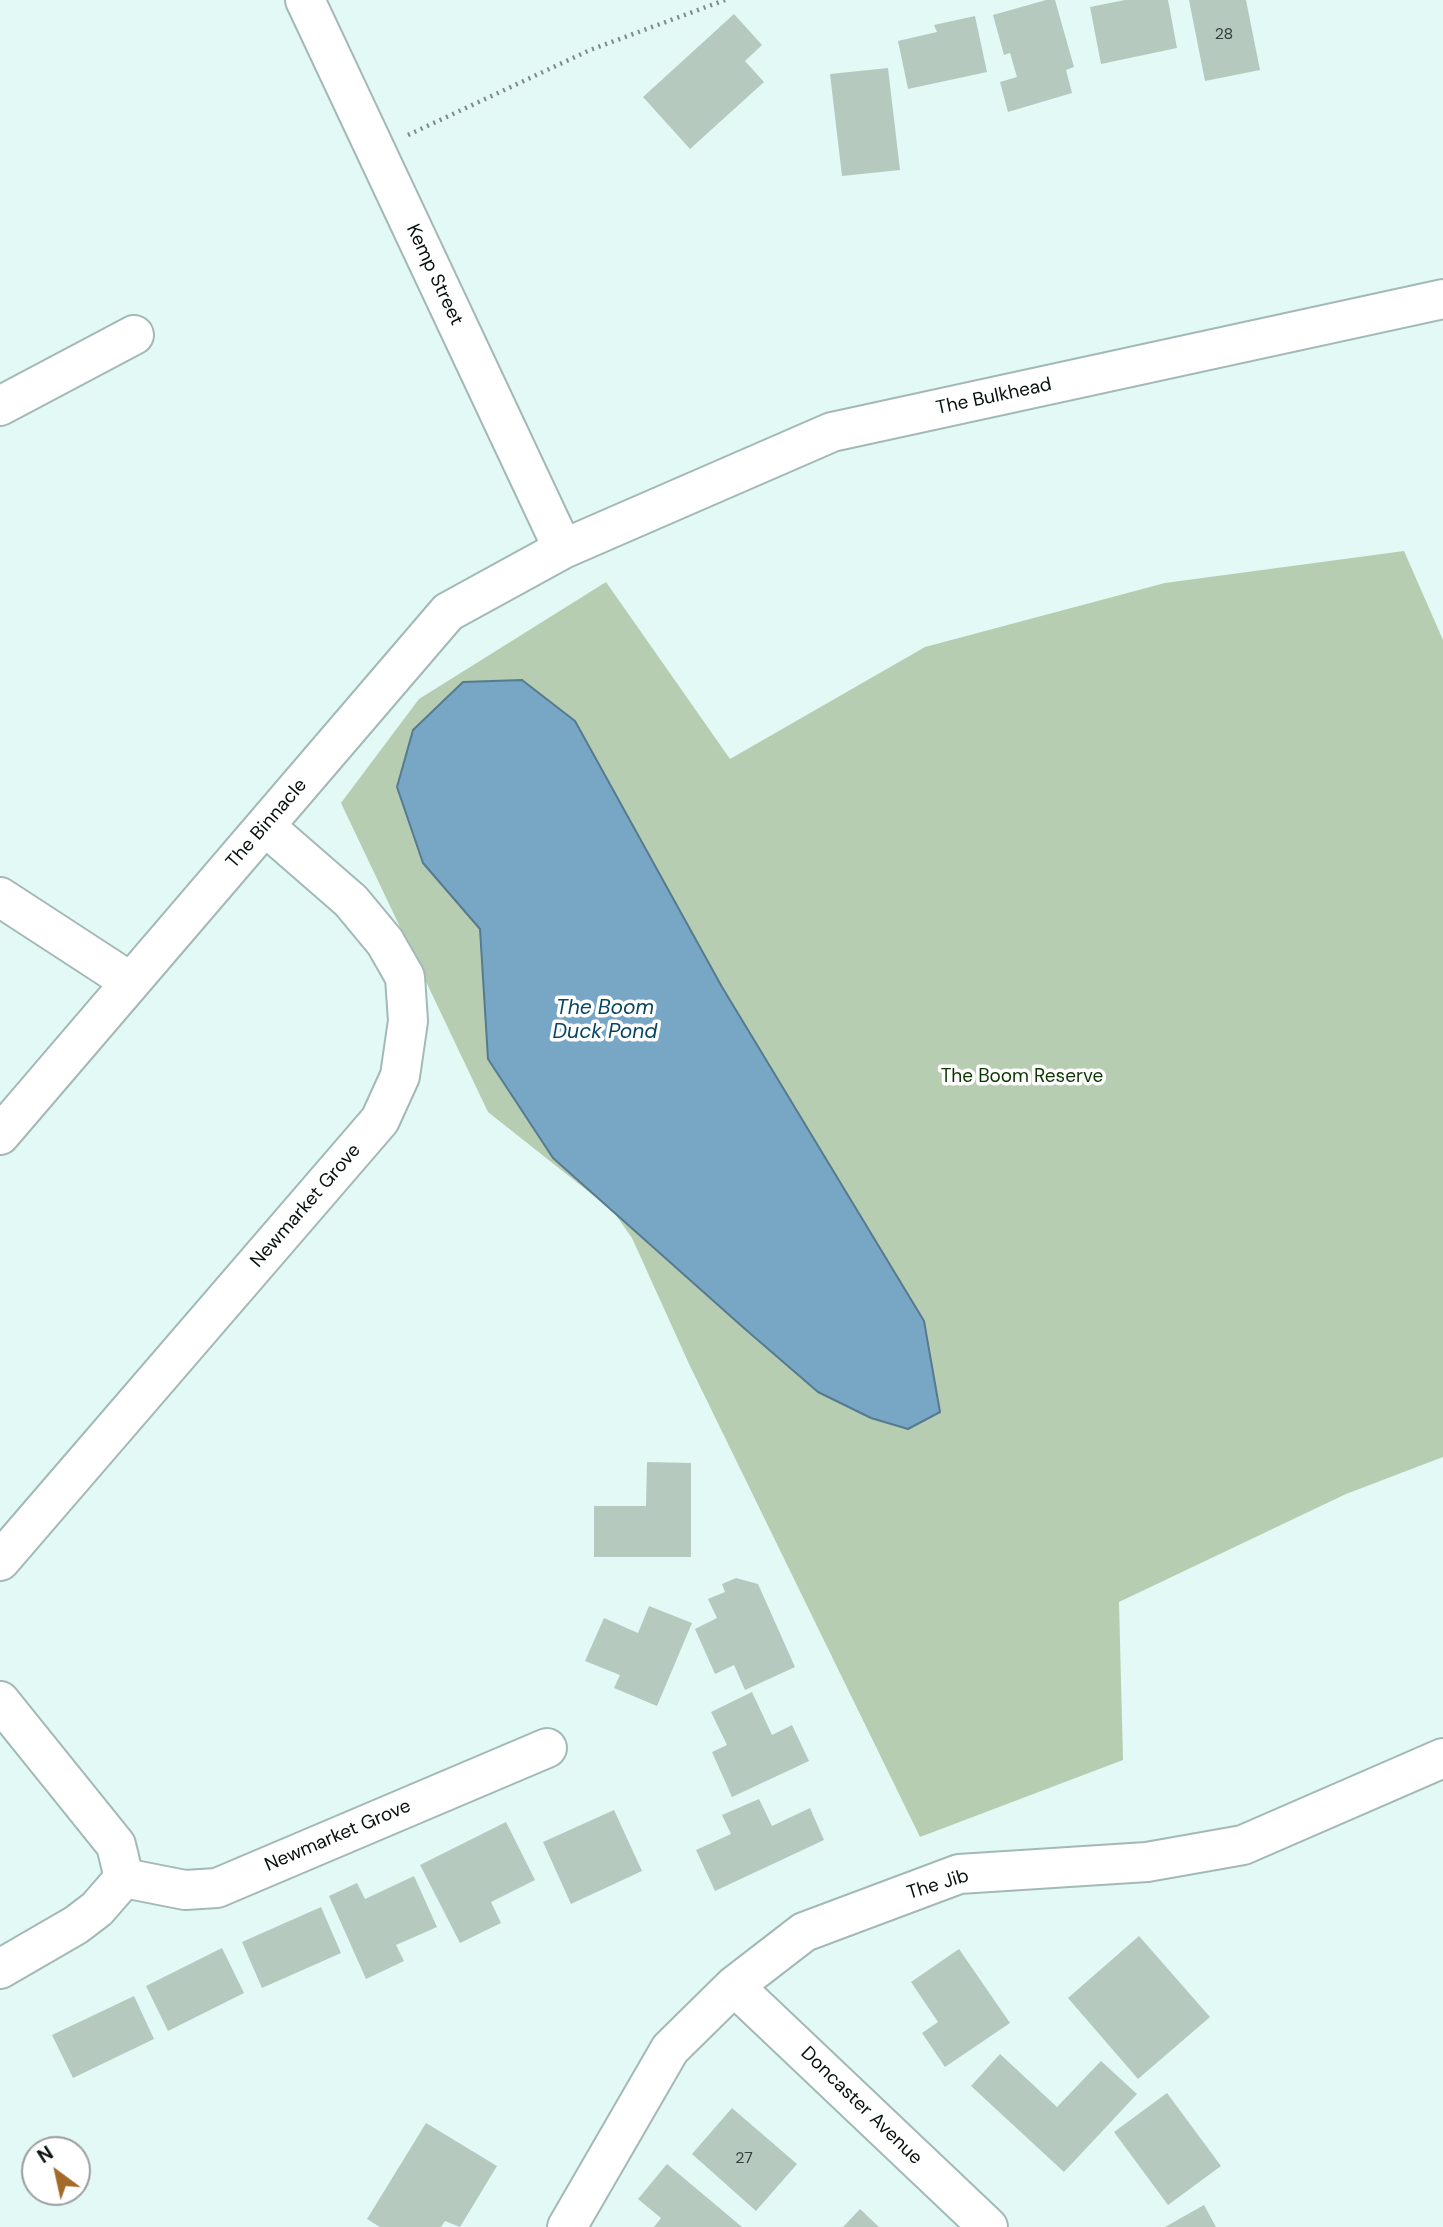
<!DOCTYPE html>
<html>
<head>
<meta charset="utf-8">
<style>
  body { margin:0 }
  #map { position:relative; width:1443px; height:2227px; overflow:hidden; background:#e2f9f6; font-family:"DM Sans",sans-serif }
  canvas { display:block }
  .north { position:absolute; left:21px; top:2136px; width:70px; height:70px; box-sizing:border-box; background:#fff; border:2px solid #9c9f9f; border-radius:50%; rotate:327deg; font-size:19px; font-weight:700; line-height:28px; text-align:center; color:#08100f }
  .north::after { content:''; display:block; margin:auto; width:24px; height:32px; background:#a46a29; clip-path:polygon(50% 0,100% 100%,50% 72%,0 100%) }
</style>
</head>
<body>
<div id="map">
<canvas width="1443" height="2227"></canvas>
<div class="north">N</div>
</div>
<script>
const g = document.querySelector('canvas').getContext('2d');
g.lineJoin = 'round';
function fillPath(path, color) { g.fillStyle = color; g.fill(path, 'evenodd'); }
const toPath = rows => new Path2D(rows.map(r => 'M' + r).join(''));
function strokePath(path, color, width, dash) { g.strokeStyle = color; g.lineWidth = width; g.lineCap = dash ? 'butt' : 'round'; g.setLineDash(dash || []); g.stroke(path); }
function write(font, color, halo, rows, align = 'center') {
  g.font = font + ' "DM Sans",sans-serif'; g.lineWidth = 7; g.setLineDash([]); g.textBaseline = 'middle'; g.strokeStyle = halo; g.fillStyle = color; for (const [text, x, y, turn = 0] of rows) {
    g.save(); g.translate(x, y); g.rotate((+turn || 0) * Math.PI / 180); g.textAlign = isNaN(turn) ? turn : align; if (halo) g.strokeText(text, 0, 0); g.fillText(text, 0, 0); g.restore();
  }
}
fillPath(toPath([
  [1404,551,1443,640,1443,1457,1346,1494,1119,1602,1123,1760,920,1837,690,1366,632,1238,613,1211,488,1112,341,803,419,699,606,582,730,759,925,647,1165,583]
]), '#b7cdb1');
const water = toPath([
  [522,680,575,721,722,987,924,1321,940,1412,908,1429,871,1418,818,1392,745,1329,553,1158,488,1059,480,929,423,863,397,787,413,730,463,682,522,680]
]);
fillPath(water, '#78a7c6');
strokePath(water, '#567a8f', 2);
fillPath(toPath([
  [1046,0,1055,0,1074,67,1066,70,1072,93,1008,112,1000,82,1017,77,1010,53,1004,55,993,15],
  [1125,0,1168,0,1177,48,1101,64,1090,7],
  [1189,0,1246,0,1260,70,1205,81],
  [734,14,762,45,745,61,764,82,690,149,643,97],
  [975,16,987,72,908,89,898,41,937,32,934,25],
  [888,68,900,170,842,176,830,74],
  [647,1462,691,1463,691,1557,594,1557,594,1506,646,1506],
  [736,1578,758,1584,795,1667,745,1690,734,1665,715,1674,695,1629,717,1618,708,1599,725,1592,722,1584],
  [649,1606,692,1623,657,1706,614,1688,620,1675,585,1661,604,1618,638,1633],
  [752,1692,772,1735,792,1725,809,1761,732,1797,712,1752,727,1745,711,1712],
  [759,1799,772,1826,810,1808,824,1840,715,1891,696,1850,731,1834,722,1815],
  [614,1810,642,1871,571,1904,543,1842],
  [506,1822,535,1880,491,1902,501,1923,460,1943,420,1865],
  [414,1876,437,1927,396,1945,404,1961,366,1979,329,1896,357,1883,365,1899],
  [321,1907,341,1953,262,1988,242,1942],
  [1139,1936,1210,2017,1138,2079,1068,1998],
  [222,1948,244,1993,168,2031,146,1986],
  [959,1949,1010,2023,945,2067,922,2033,938,2022,911,1982],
  [134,1996,154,2039,73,2078,52,2035],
  [1000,2054,1057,2107,1101,2061,1137,2094,1064,2172,971,2086],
  [1167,2093,1221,2166,1168,2205,1114,2132],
  [732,2108,797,2164,756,2211,692,2154],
  [426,2123,497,2166,460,2227,445,2221,441,2227,380,2227,367,2219],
  [667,2164,742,2227,654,2227,661,2218,638,2199],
  [1204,2205,1216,2227,1165,2227],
  [860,2209,879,2227,843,2227]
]), '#b6c9bf');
const minor = toPath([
  [305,0,563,549],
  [0,406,134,335],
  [0,897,129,981],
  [0,1135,448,612,563,549,832,432,1443,299],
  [0,1561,380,1120,400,1076,408,1021,405,977,385,942,351,901,266,827],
  [0,1701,116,1845,124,1878,97,1909,76,1925,0,1969],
  [124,1878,185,1890,217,1888,547,1748],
  [734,1986,988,2227],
  [567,2227,670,2049,734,1986,804,1932,959,1874,1147,1862,1243,1845,1443,1758]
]);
strokePath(minor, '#a3b9b6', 42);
strokePath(toPath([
  [408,135,590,50,725,0]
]), '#7b8b89', 4.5, [2, 5]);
strokePath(minor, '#fff', 38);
write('16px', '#343e3b', null, [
  ["28",1224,35],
  ["27",744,2159]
]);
write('19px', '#08100f', '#fff', [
  ["Kemp Street",434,275,65],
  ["The Bulkhead",994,397,-12],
  ["The Binnacle",267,824,-49],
  ["Newmarket Grove",306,1206,-49],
  ["Newmarket Grove",338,1836,-23],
  ["The Jib",938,1885,-17],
  ["Doncaster Avenue",861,2106,44]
]);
write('19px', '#0a3700', '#fff', [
  ["The Boom Reserve",1022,1077]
]);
write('italic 21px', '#074564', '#fff', [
  ["The Boom",605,1008],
  ["Duck Pond",605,1032]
]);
</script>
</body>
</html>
